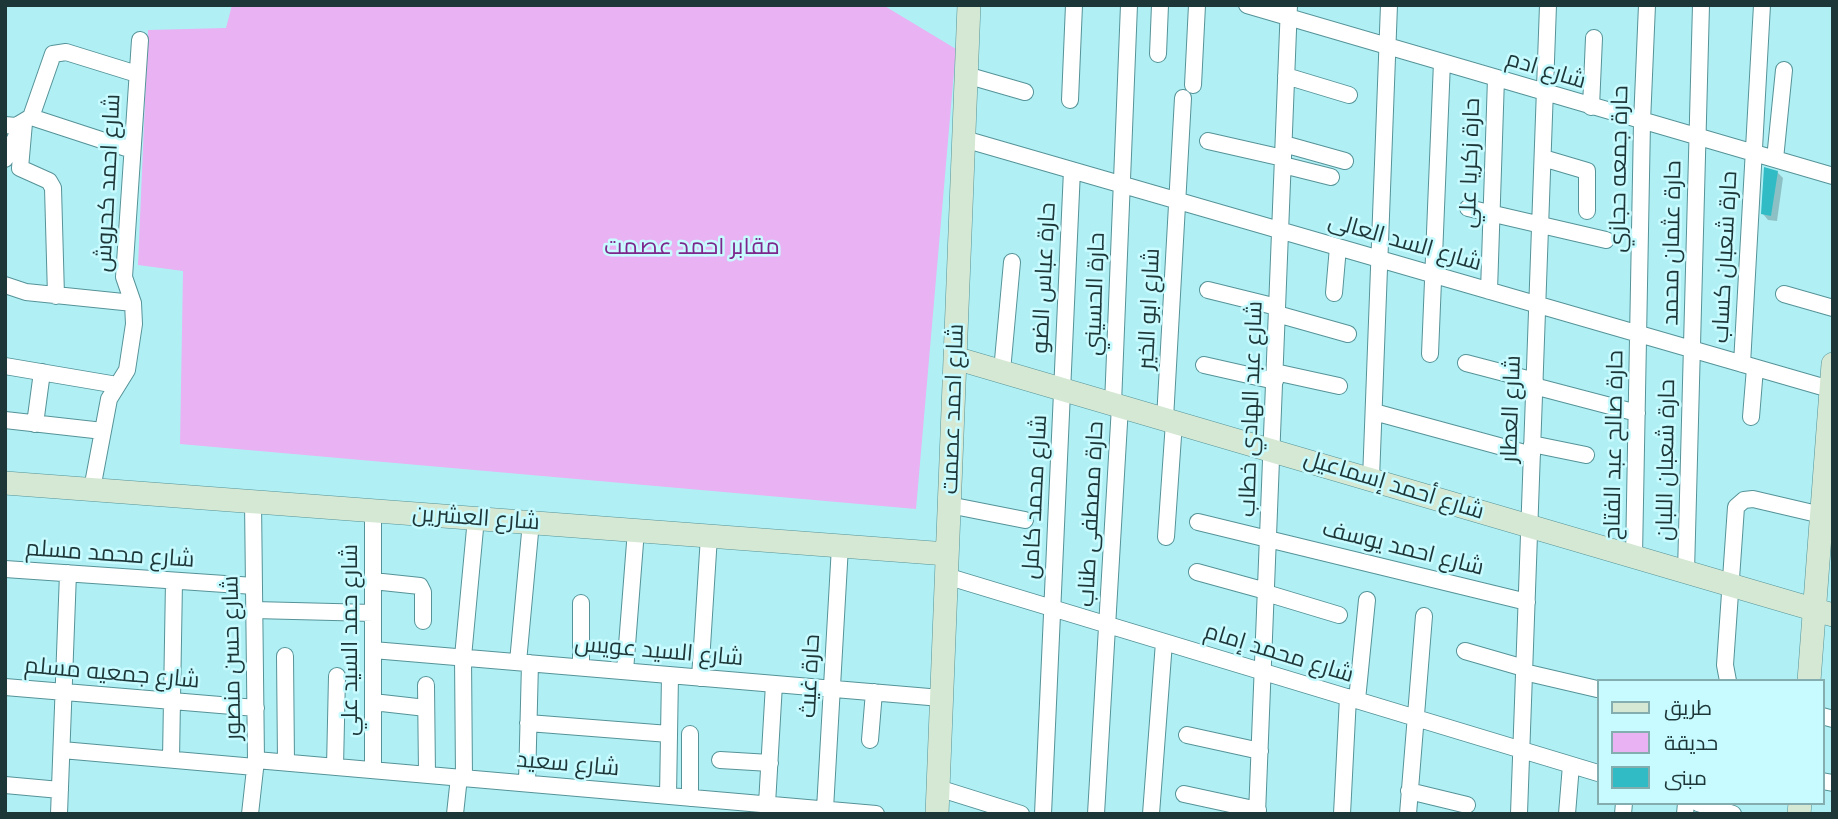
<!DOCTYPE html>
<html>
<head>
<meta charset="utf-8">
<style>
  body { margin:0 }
  #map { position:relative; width:1838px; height:819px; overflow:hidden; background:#b0f0f5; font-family:Raleway,Cairo,sans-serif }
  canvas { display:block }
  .frame { position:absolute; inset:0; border:7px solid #1d3739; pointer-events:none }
  .legend { position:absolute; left:1597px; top:679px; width:228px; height:126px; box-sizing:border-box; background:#c8fbff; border:2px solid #84adb0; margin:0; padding:9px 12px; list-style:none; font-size:21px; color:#1d3739 }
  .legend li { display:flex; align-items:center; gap:14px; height:35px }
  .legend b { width:35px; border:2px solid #84adb0 }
</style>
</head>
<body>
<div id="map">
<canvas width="1838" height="819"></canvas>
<div class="frame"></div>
<ul class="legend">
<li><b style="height:9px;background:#d5e8d3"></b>طريق</li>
<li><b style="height:19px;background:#e9b2f2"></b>حديقة</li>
<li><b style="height:19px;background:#31bcc5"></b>مبنى</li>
</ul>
</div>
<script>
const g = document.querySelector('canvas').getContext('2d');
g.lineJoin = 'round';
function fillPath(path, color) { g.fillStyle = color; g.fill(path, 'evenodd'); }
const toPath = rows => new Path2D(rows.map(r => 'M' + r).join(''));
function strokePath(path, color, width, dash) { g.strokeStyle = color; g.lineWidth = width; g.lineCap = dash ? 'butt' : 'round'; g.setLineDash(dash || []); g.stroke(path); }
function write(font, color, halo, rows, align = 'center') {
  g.font = font + ' Raleway,Cairo,sans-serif'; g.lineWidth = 5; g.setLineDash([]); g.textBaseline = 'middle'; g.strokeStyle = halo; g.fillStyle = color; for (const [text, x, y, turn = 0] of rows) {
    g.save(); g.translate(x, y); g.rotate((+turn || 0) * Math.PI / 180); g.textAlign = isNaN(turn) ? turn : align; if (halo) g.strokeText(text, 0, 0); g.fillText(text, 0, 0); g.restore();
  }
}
fillPath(toPath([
  [232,5,883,5,956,49,916,509,180,444,183,271,138,265,148,30,226,28]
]), '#e9b2f2');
fillPath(toPath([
  [1777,172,1783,178,1777,221,1768,220,1763,214]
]), '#0003');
fillPath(toPath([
  [1764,167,1778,171,1771,216,1761,214]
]), '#31bcc5');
const street = toPath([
  [1247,5,1833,176],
  [1158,54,1160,5],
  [966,75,1025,92],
  [1286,76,1349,95],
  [1193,85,1197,5],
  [1070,100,1074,5],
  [1591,107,1594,38],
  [31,117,132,150],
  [24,123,20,168,49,181,53,188,56,296],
  [5,125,16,126,31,117,53,54,66,52,137,74],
  [964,139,1833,390],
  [1208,141,1283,158],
  [1284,144,1345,161],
  [1543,158,1587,171,1587,211],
  [5,159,21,127],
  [1775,159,1784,70],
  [1283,165,1331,177],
  [1468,208,1606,240],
  [5,285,26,292,133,303],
  [1208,290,1277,307],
  [1489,291,1496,78],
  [1334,293,1338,247],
  [1784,294,1833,308],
  [1277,314,1348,334],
  [1430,354,1442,62],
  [1466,363,1535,381],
  [1742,364,1762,5],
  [1204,365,1275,381],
  [5,366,117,385],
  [1002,371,1012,262],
  [1275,372,1339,386],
  [1534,386,1637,413],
  [1113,404,1129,5],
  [1374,412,1532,455],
  [1751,417,1755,368],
  [1165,419,1183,98],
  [5,420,103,431],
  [35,424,42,372],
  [1532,444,1586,455],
  [1371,479,1389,5],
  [92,489,109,399,127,370,134,324,133,303,124,277,140,40],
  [949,505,1025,520],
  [1198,522,1527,602],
  [1166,537,1174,422],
  [1634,556,1642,122,1647,5],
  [5,569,254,586],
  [1197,572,1266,591],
  [1686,572,1701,5],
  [946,576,1598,773],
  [373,581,420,586,423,592,423,621],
  [1266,593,1339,615],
  [581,603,581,667],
  [254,610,373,613],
  [373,650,941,698],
  [1465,651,1524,668],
  [285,656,286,762],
  [518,662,531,522],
  [625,671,636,530],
  [1524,672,1597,689],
  [700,678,709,536],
  [1728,681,1725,665,1736,507,1744,500,1753,499,1830,517],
  [426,685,427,775],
  [5,687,256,708],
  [1357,700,1367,600],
  [373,702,426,708],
  [1822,716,1833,719],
  [528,723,669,734],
  [1187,735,1260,751],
  [870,740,874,692],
  [62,750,255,767],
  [171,759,174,581],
  [256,760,876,814],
  [720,760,770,763],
  [335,767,337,676],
  [373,770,373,510],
  [464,778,463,657,476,518],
  [1822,781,1833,783],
  [527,783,530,663],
  [5,785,60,790],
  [938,788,1021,814],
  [1409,791,1467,805],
  [1184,794,1258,810],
  [668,796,670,675],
  [690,798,690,734],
  [1698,803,1733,814],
  [767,804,774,684],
  [825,809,840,546],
  [59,814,68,573],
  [250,814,256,760,253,501],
  [455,814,459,777],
  [1043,814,1072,170],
  [1096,814,1120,406],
  [1151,814,1164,642],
  [1257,814,1289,5],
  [1342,814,1348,697],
  [1408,814,1424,616],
  [1519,814,1548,5],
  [1567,814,1571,765],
  [1623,814,1624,803],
  [1685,814,1686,803]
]);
const secondary = toPath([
  [955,358,1833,615],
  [5,483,947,554],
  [1809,681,1833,364],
  [937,814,969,5],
  [1799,814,1800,803]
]);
strokePath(street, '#559398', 18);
strokePath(secondary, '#559398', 24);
strokePath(street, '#fff', 16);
strokePath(secondary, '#d5e8d3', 23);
write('23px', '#1d3739', '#c8fbff', [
  ["شارع ادم",1546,70,17],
  ["حارة زكريا علي",1470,163,-88],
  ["حارة جمعه حجازي",1619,169,-89],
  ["شارع احمد كحروش",108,183,-87],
  ["شارع السد العالى",1405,242,16],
  ["حارة عثمان محمد",1672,243,-89],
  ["حارة شعبان كساب",1725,257,-87],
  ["حارة عباس الضو",1044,278,-87],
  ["حارة الحسيني",1095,294,-88],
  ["شارع ابو الخير",1149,309,-87],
  ["شارع احمد عصمت",953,409,-88],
  ["شارع عبد الهادي خطاب",1251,409,-88],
  ["شارع العطار",1511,409,-88],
  ["حارة صالح عبد الفتاح",1614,445,-89],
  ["حارة شعبان اللبان",1666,460,-89],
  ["شارع أحمد إسماعيل",1394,485,17],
  ["شارع محمد كامل",1035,497,-87],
  ["حارة مصطفى طناب",1091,514,-87],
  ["شارع العشرين",476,518,4],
  ["شارع احمد يوسف",1403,548,14],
  ["شارع محمد مسلم",110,554,4],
  ["شارع حمد السيد علي",350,640,-90],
  ["شارع السيد عويس",659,651,5],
  ["شارع محمد إمام",1279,653,17],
  ["شارع حسن منصور",232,658,-91],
  ["شارع جمعيه مسلم",112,673,5],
  ["حارة غيث",810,676,-87],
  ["شارع سعيد",568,764,5]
]);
write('23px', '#7d268b', '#c8fbff', [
  ["مقابر احمد عصمت",692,247]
]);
</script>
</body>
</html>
